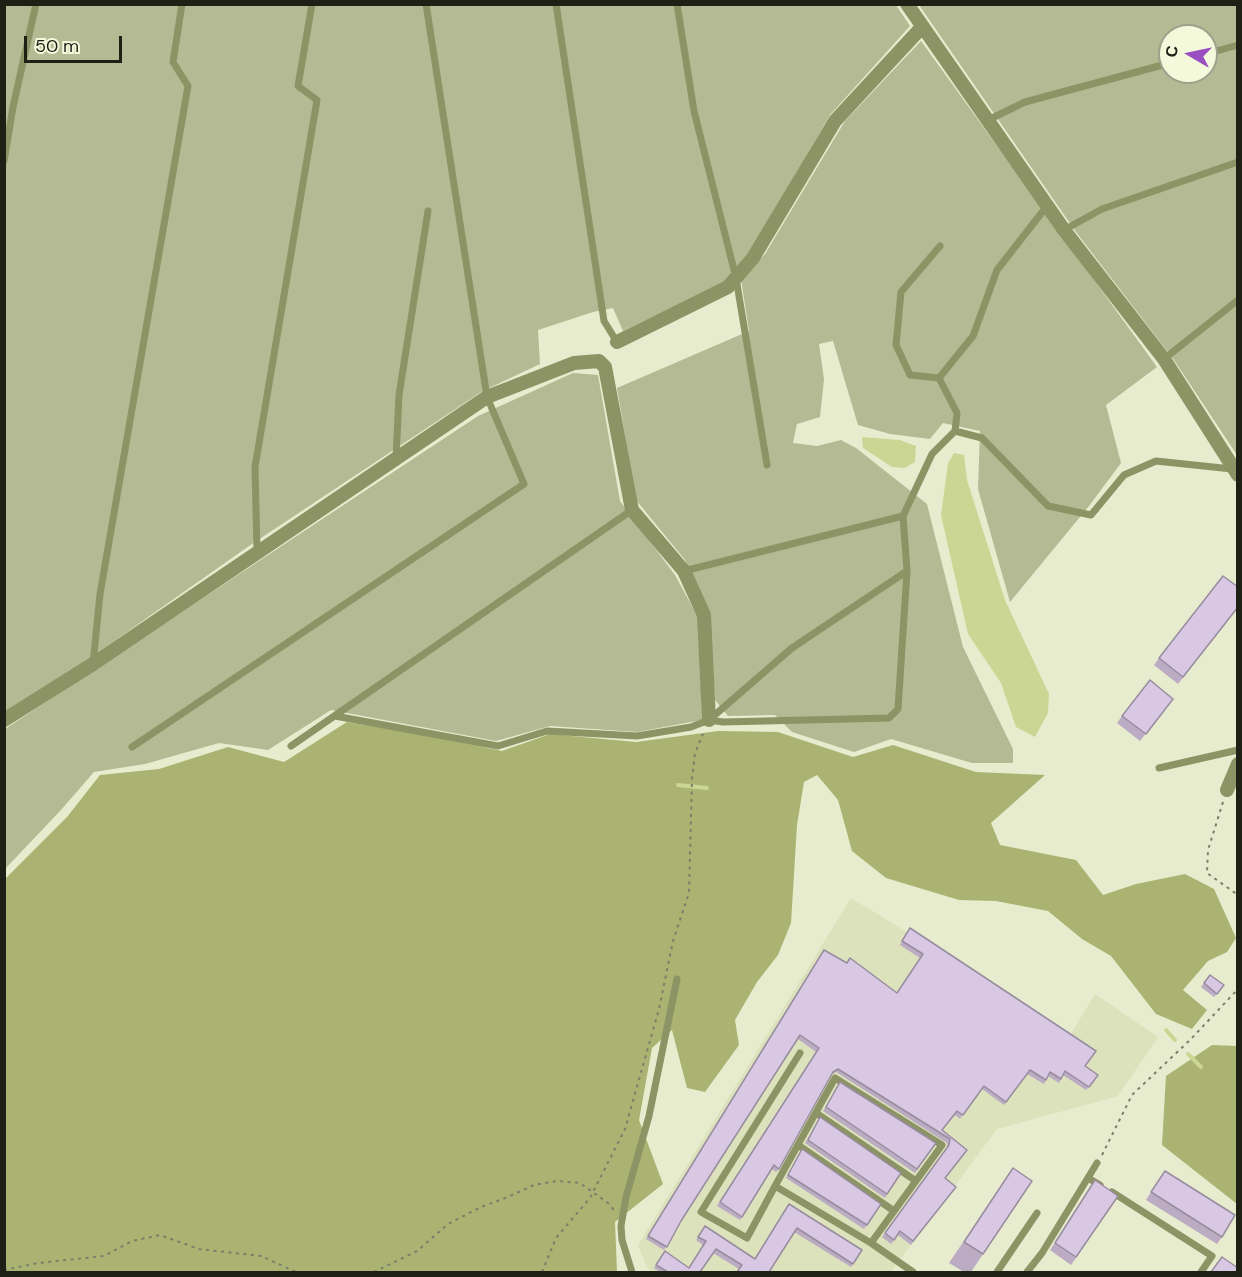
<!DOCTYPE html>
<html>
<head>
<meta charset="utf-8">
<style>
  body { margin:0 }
  #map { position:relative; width:1242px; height:1277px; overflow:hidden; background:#e7ecce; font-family:"DM Sans",sans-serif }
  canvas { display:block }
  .frame { position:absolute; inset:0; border:6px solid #1e2015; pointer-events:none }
  .north { position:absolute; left:1158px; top:24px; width:60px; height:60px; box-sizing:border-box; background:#f4f9db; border:2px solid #9ea28c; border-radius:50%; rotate:279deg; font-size:16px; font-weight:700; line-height:24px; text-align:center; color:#1e2015 }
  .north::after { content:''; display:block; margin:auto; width:21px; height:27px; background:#994fc1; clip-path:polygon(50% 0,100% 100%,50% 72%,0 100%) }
  .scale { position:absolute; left:24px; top:36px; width:98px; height:27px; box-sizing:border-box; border:3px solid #1e2015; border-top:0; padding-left:8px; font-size:18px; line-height:21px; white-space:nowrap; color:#1e2015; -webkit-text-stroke:4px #f4f9db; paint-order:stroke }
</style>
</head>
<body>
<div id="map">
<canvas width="1242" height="1277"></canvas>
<div class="frame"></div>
<div class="north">С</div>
<div class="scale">50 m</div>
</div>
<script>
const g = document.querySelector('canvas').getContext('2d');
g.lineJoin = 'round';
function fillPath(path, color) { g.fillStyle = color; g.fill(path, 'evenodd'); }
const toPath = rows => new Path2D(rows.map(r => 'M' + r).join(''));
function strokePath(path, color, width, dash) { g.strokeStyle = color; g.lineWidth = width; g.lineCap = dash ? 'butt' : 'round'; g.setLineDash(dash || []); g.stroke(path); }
fillPath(toPath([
  [851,898,907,932,1069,1037,1095,994,1158,1037,1118,1096,997,1129,891,1272,653,1272,647,1268,638,1245]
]), '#dce2bc');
fillPath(toPath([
  [5,5,896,5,910,26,830,115,748,255,724,282,623,331,613,308,593,312,538,330,540,364,481,392,249,546,83,663,5,712],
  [919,5,1237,5,1237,455,1174,360,1076,232],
  [1170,36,1206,36,1206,72,1170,72],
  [921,41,1157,367,1106,405,1121,463,1089,506,1010,602,978,489,980,431,943,423,930,439,890,434,858,425,833,341,819,344,824,379,820,417,797,424,793,443,817,446,841,440,856,448,927,504,963,647,1013,749,1013,763,972,763,891,739,854,752,792,732,775,715,728,716,715,700,709,615,685,560,636,500,617,388,749,331,741,279,765,254,845,121],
  [573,373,598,375,620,501,675,575,699,619,702,720,637,732,550,726,496,741,331,710,268,750,219,743,145,764,94,772,61,810,5,869,5,729,478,416]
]), '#b4ba94');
fillPath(toPath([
  [347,722,426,735,502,751,550,734,636,742,718,731,778,732,853,757,893,745,976,772,1045,775,991,823,1000,845,1076,860,1103,895,1136,884,1185,874,1214,889,1236,938,1227,952,1208,961,1183,990,1207,1010,1192,1029,1156,1014,1111,956,1082,939,1048,911,996,901,959,900,886,878,852,851,838,800,817,775,804,782,797,825,791,923,778,955,757,982,735,1020,739,1045,705,1092,687,1088,672,1030,652,1048,639,1120,663,1184,615,1222,617,1272,5,1272,5,879,67,817,100,775,159,769,228,747,284,762],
  [1212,1045,1237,1046,1237,1204,1162,1145,1166,1076]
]), '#aab372');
fillPath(toPath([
  [862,437,900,440,916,446,915,462,905,468,892,467,863,448],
  [954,453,964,455,967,480,1005,600,1049,694,1048,713,1035,737,1016,727,1001,683,968,634,941,515,948,463]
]), '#ccd694');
strokePath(toPath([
  [678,785,707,788],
  [1166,1030,1175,1040],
  [1188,1054,1201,1067]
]), '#ccd694', 4);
strokePath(toPath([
  [1223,802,1208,850,1207,873,1238,895],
  [1102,1155,1132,1095,1191,1039,1238,989],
  [4,1270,38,1263,104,1256,132,1241,160,1235,199,1249,261,1256,296,1272],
  [374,1272,417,1251,448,1224,481,1207,508,1197,534,1185,557,1181,580,1183,608,1203,614,1210],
  [542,1272,556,1238,590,1198,625,1129,659,1009,673,941,689,893,692,779,695,753,703,734]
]), '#7b7e6b', 2, [3, 4.5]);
strokePath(toPath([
  [556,4,604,321,617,342],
  [677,4,694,111,736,278,767,465],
  [1206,54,1238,45],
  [988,120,1025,102,1170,63],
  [4,161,13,107,36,4],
  [1064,230,1102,209,1238,162],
  [1164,359,1238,300],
  [939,378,910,375,896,345,901,292,940,246],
  [955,431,982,438,1048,506,1091,515,1124,475,1156,461,1232,469],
  [396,458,399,395,428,211],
  [257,551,255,467,317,100,298,86,312,4],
  [684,571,903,516],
  [93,664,100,594,188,86,173,62,182,4],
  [335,716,498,746,547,731,637,736,691,727,709,720,792,648,907,571],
  [709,720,723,722,889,718,898,709,907,571,903,516,932,454,955,431,957,413,939,378,973,336,997,270,1047,206],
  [291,746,632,510],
  [132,747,524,484,487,397,426,4],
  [1159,768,1238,750],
  [816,1113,916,1181],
  [798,1145,894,1211],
  [1088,1178,1100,1185],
  [775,1186,747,1238,701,1212,800,1053],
  [1112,1192,1212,1256,1201,1272],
  [871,1243,942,1145,835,1078,775,1186,871,1243,913,1272],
  [632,1272,622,1240,621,1226,626,1197,649,1116,677,979],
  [997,1272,1037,1213],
  [1027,1272,1042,1253,1097,1163]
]), '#8c9364', 7);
strokePath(toPath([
  [907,4,1064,230,1164,359,1238,475],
  [617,342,728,287,753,258,835,121,922,27],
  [4,720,93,664,487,397,574,363,599,361,605,367,632,510,684,571,704,615,709,720],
  [1227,790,1238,764]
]), '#8c9364', 14);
fillPath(toPath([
  [1238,587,1238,608,1178,684,1154,665,1159,658],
  [1173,699,1140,741,1117,723,1122,716],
  [907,932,1085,1066,1098,1075,1086,1090,1063,1075,1059,1083,1048,1076,1044,1084,1027,1074,1004,1105,982,1089,960,1119,955,1115,942,1130,967,1150,945,1178,956,1187,911,1245,898,1235,891,1244,882,1237,947,1148,947,1143,836,1072,831,1075,779,1169,776,1172,772,1169,740,1220,717,1206,816,1052,798,1039,681,1221,664,1250,646,1239,824,950,897,993,920,958,900,945],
  [1210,975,1224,985,1214,997,1201,987],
  [840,1082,936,1143,915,1173,823,1111],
  [820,1117,901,1173,885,1198,805,1143],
  [802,1149,881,1204,864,1229,786,1178],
  [1013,1168,983,1254,971,1272,964,1272,949,1263],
  [1160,1178,1222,1237,1217,1244,1146,1200],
  [1090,1187,1118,1196,1071,1265,1050,1250],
  [789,1204,862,1250,851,1267,794,1232,769,1272,737,1272,739,1269,713,1253,700,1272,660,1272,654,1268,665,1251,689,1268,703,1245,696,1240,705,1226,755,1259]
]), '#bbacc3');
const building = toPath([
  [1223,576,1238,587,1238,607,1183,677,1159,658,1223,576],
  [1150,680,1173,699,1146,734,1122,716,1150,680],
  [910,928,1096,1051,1085,1066,1098,1075,1089,1087,1065,1071,1061,1079,1050,1072,1046,1080,1030,1070,1006,1102,984,1086,963,1115,957,1111,942,1130,967,1150,945,1178,956,1187,913,1241,900,1231,894,1240,885,1233,949,1145,950,1139,838,1069,833,1072,779,1169,774,1165,742,1217,720,1202,819,1048,800,1035,681,1221,667,1247,648,1236,824,950,847,963,850,958,897,993,923,954,902,941,910,928],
  [1210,975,1224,985,1217,994,1204,983,1210,975],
  [840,1082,936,1143,917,1169,826,1107,840,1082],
  [820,1117,901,1173,887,1194,808,1140,820,1117],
  [802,1149,881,1204,867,1225,788,1175,802,1149],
  [1013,1168,1032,1181,983,1254,964,1242,1013,1168],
  [1165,1171,1235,1215,1222,1237,1151,1192,1165,1171],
  [1095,1180,1118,1196,1076,1257,1055,1243,1095,1180],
  [789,1204,862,1250,853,1264,797,1228,769,1272,737,1272,742,1265,716,1249,700,1272,668,1272,656,1265,665,1251,689,1268,706,1241,698,1237,705,1226,755,1259,789,1204],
  [1222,1257,1238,1268,1238,1272,1211,1272,1222,1257]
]);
fillPath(building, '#d9c8e3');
strokePath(building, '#988c9f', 1.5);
</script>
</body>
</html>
